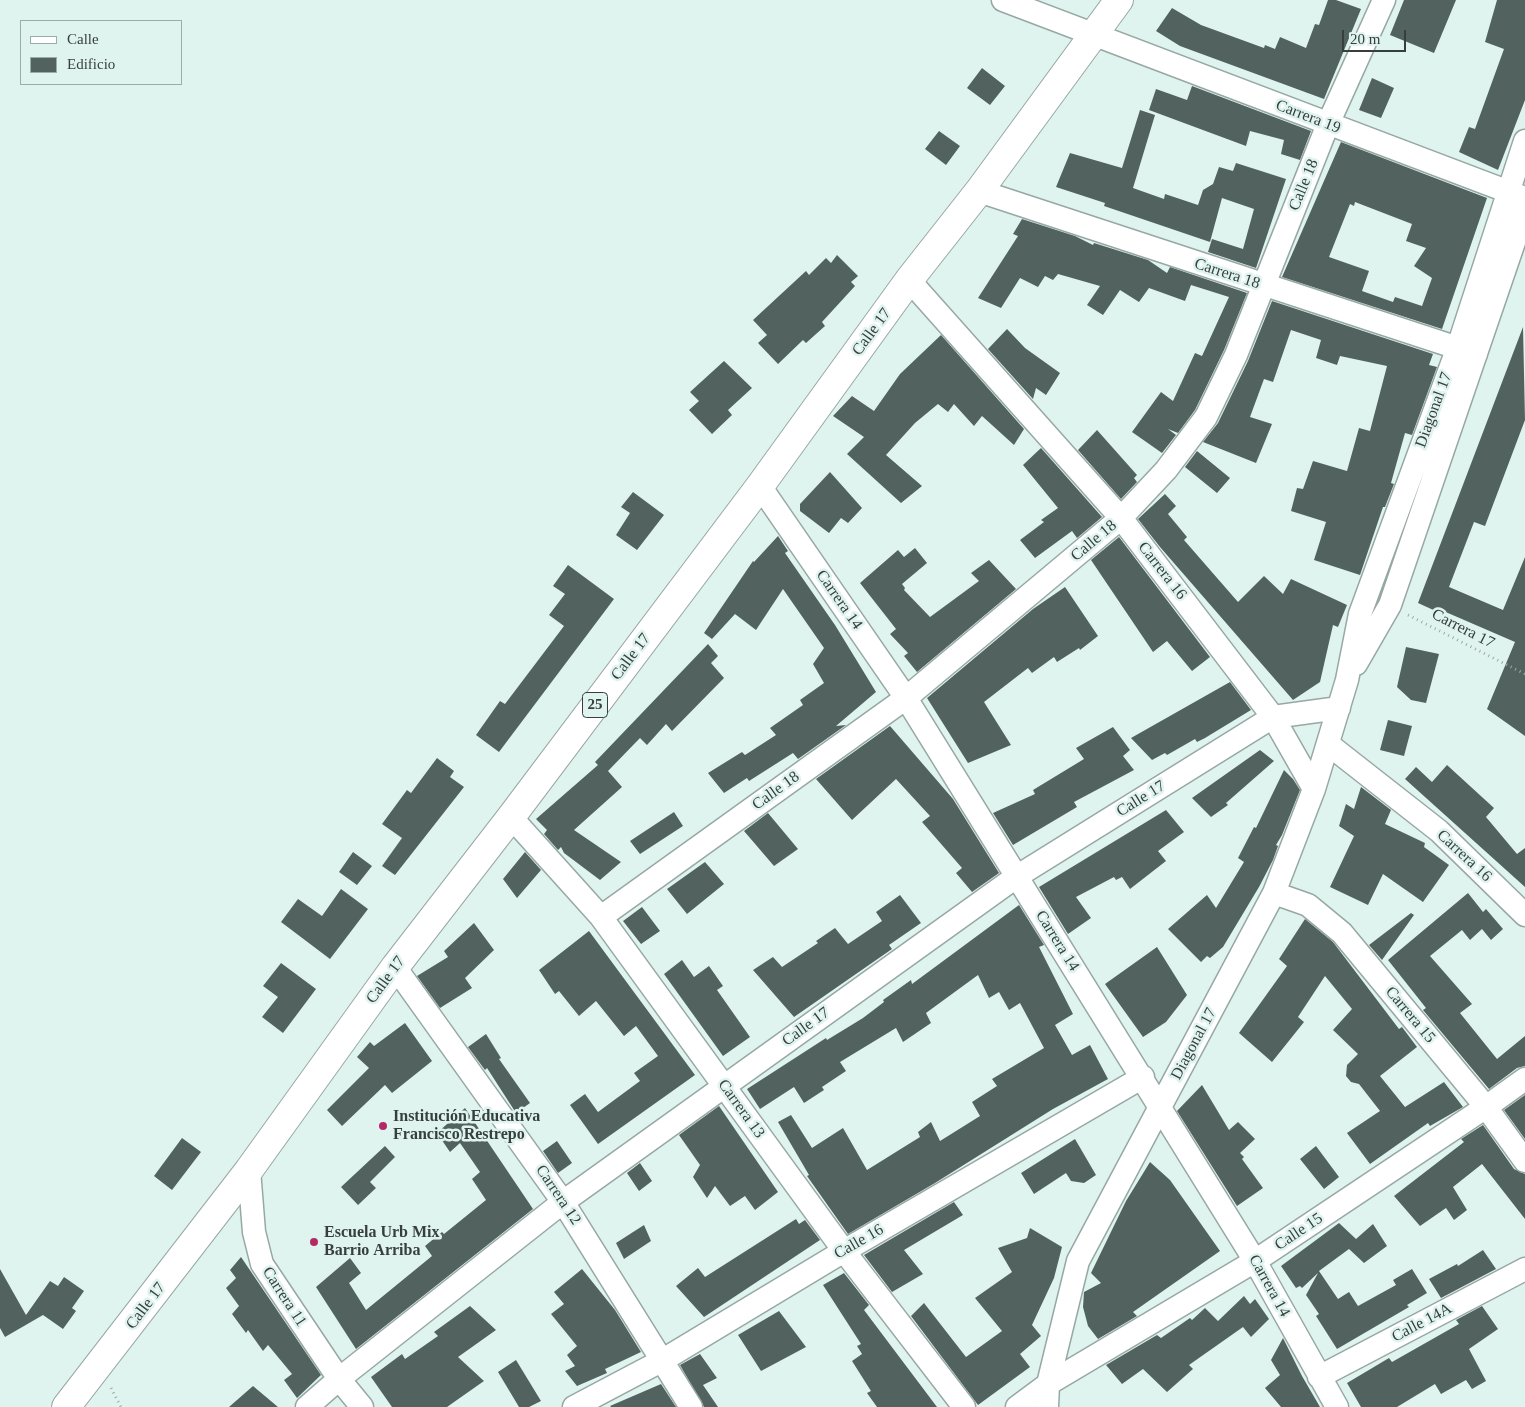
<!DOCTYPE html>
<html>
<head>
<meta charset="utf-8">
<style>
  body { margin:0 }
  #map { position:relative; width:1525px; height:1407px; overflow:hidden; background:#e0f4ef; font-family:Georgia,serif }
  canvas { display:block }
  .legend { position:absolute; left:20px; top:20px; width:162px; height:65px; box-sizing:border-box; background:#e0f4ef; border:1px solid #9caca8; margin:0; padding:6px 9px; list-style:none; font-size:15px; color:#373f3d }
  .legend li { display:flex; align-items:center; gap:10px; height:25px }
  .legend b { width:25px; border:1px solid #9caca8 }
  .scale { position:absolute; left:1342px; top:30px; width:64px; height:22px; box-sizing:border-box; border:2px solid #373f3d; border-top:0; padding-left:6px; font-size:15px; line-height:18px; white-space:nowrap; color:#373f3d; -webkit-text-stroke:4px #e0f4ef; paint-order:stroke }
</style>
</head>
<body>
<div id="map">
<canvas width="1525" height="1407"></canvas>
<ul class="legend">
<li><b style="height:6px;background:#fff"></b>Calle</li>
<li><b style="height:14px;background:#52635f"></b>Edificio</li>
</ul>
<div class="scale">20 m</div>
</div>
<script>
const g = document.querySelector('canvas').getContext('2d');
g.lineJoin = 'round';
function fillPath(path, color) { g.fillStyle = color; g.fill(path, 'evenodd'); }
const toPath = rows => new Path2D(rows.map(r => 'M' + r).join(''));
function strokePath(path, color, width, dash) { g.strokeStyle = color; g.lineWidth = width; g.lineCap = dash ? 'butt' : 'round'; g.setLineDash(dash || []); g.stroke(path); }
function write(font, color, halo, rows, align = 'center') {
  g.font = font + ' Georgia,serif'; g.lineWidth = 5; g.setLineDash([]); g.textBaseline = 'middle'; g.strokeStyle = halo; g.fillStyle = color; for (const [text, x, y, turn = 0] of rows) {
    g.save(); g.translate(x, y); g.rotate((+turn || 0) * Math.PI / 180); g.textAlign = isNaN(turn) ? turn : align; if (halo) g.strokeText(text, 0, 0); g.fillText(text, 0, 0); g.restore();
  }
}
fillPath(toPath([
  [1328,0,1336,0,1361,9,1324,99,1180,46,1156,31,1172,8,1201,25,1264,48,1265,45,1275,49,1280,37,1306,48,1315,24,1319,25],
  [1404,0,1456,0,1434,53,1390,35],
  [1497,0,1525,0,1525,100,1498,170,1459,152,1469,127,1475,129,1504,49,1485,42],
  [982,68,1005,86,990,105,967,88],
  [1372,78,1394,88,1381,118,1359,110],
  [1192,86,1311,131,1300,160,1281,154,1284,140,1250,131,1246,146,1149,110,1156,89,1187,100],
  [1140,110,1155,115,1133,188,1164,199,1165,194,1198,205,1203,190,1213,184,1219,167,1233,171,1236,163,1286,179,1256,268,1208,252,1212,239,1243,249,1254,209,1222,198,1210,242,1104,206,1105,203,1056,187,1070,153,1122,168],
  [939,131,960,146,946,165,925,149],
  [1341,142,1487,198,1442,329,1282,277],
  [1355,202,1412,224,1406,241,1426,248,1414,266,1432,278,1422,306,1395,297,1393,302,1362,291,1369,271,1329,257,1350,204,1354,206],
  [1022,219,1075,236,1093,245,1094,243,1148,260,1167,273,1170,267,1247,293,1224,350,1195,410,1178,433,1168,429,1176,435,1162,453,1132,432,1161,392,1173,401,1195,353,1202,356,1229,297,1191,285,1185,301,1149,288,1139,302,1120,290,1103,315,1087,305,1100,286,1058,274,1053,280,1045,276,1038,287,1020,278,1001,308,978,298,1018,236,1013,234],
  [837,255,858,276,851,282,855,286,822,322,825,326,806,343,803,340,778,364,758,343,767,335,753,320,806,271,809,275,826,258,831,263],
  [1272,301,1433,354,1429,365,1437,367,1412,435,1405,433,1391,483,1394,484,1385,507,1383,507,1360,575,1314,560,1326,522,1291,511,1297,488,1303,489,1313,461,1347,471,1359,428,1370,431,1387,366,1340,356,1337,365,1316,358,1321,340,1291,330,1273,382,1264,379,1250,417,1272,424,1256,463,1203,442,1218,423,1248,361],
  [1523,327,1525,420,1485,526,1474,522,1449,587,1503,610,1525,557,1525,736,1487,709,1515,642,1441,610,1440,613,1418,603],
  [1007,329,1025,348,1060,373,1046,395,1036,388,1033,399,988,349],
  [941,335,1024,429,1014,445,982,416,974,426,954,404,948,412,938,404,915,423,886,455,922,486,901,503,847,454,864,437,833,416,852,396,874,411,900,374],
  [724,361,752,388,728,410,732,415,712,434,689,410,699,401,690,392],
  [1097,430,1137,475,1134,478,1137,482,1121,499,1078,450],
  [1041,448,1102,517,1077,538,1072,531,1035,558,1020,540,1044,522,1041,520,1058,508,1023,465],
  [1197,451,1230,478,1217,493,1185,467],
  [830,472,862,508,848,523,841,518,829,533,800,511,800,504],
  [633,492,664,515,637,550,616,535,630,513,621,507],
  [1165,494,1176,506,1168,514,1187,537,1184,540,1238,602,1264,576,1283,594,1291,579,1347,605,1338,627,1333,625,1320,682,1293,700,1160,547,1138,519],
  [778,536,788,551,785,553,835,625,876,692,836,726,846,725,798,759,793,753,749,781,747,778,724,793,708,773,742,752,745,755,776,735,770,728,803,705,800,700,824,683,813,664,824,648,783,589,756,630,735,614,712,639,704,633,753,561,754,562],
  [1119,537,1210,657,1192,671,1167,641,1153,652,1091,560],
  [915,548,927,563,902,584,905,588,904,590,930,617,979,581,971,573,989,560,1016,589,917,672,904,656,908,653,890,634,896,629,860,583,898,550,904,557],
  [568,565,614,599,499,752,476,735,500,701,505,704,564,626,549,615,565,594,553,586],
  [1065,587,1098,636,1080,650,1079,648,1057,662,1054,657,1032,673,1028,668,984,702,1011,745,968,763,927,698,1033,609],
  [708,644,718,656,711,663,724,678,672,731,666,724,647,745,640,738,608,771,622,787,574,830,621,862,600,880,564,853,561,847,558,850,544,834,547,830,536,819,598,765,595,762],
  [1406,647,1439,654,1426,703,1411,700,1397,687],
  [1230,682,1251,710,1205,738,1197,742,1195,739,1167,755,1165,753,1152,760,1131,738],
  [1388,720,1412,726,1404,756,1380,750],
  [890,726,953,799,999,873,972,892,956,873,962,868,922,822,930,816,896,779,852,820,816,779],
  [1113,727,1130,750,1123,756,1134,770,1074,802,1077,807,1013,845,993,813,1035,794,1033,790,1084,759,1076,748],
  [1260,750,1274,761,1226,803,1228,805,1211,817,1192,798],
  [437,758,454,771,450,777,464,787,395,875,382,866,402,838,382,824,407,790,411,793],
  [1447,765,1494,808,1486,817,1517,854,1525,848,1525,887,1405,779,1416,767,1432,782],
  [1284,770,1293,779,1300,790,1282,835,1276,845,1278,846,1273,860,1259,887,1223,947,1210,958,1207,956,1201,962,1168,929,1207,895,1216,908,1244,862,1238,858,1254,827,1256,828],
  [1361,787,1391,810,1385,824,1425,843,1424,847,1449,865,1423,902,1383,874,1368,905,1330,887,1354,836,1339,826,1346,804,1354,809],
  [1166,810,1184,832,1158,851,1166,861,1130,889,1122,877,1116,880,1114,877,1076,897,1091,918,1068,934,1039,887],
  [674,812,683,826,640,854,630,841],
  [768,813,798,849,774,866,744,831],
  [353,852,372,866,357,885,339,872],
  [525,852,541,870,517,898,503,879],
  [705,862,724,884,687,914,667,889],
  [341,889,368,909,330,959,281,922,298,899,322,916],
  [1468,893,1483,912,1486,909,1503,929,1491,940,1482,929,1470,940,1462,930,1430,956,1472,1004,1460,1013,1497,1059,1525,1036,1525,1066,1517,1068,1489,1089,1423,1010,1426,1008,1388,960],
  [900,895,921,923,889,945,892,949,794,1017,753,970,773,957,782,967,818,943,816,941,835,928,848,944,882,921,876,912],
  [1019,905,1044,945,1039,947,1073,1014,1055,1025,1072,1055,1090,1045,1108,1079,1053,1109,935,1183,848,1234,807,1176,809,1175,778,1122,791,1115,812,1148,843,1128,867,1170,920,1137,918,1132,931,1122,940,1141,980,1116,972,1102,997,1086,992,1079,1044,1048,1020,1003,1009,1010,999,992,989,998,978,975,926,1013,931,1023,903,1042,896,1028,840,1062,846,1071,822,1087,824,1090,804,1103,794,1087,760,1109,747,1089,826,1038,827,1040,863,1018,884,1002,883,1000,911,980,912,984],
  [642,907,660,931,641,944,623,921],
  [1411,913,1414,915,1382,960,1369,945],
  [1305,919,1333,942,1399,1029,1402,1027,1417,1047,1380,1076,1405,1107,1444,1082,1463,1107,1430,1126,1428,1123,1370,1164,1347,1133,1380,1111,1359,1084,1351,1082,1346,1076,1347,1065,1358,1054,1333,1030,1352,1009,1325,976,1298,1017,1304,1022,1272,1062,1239,1033,1287,966,1279,959],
  [474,923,494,950,465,978,472,988,440,1008,417,976,448,957,444,951],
  [589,931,695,1075,598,1144,570,1105,585,1094,598,1112,640,1081,634,1073,658,1056,636,1026,624,1036,596,1001,579,1016,559,991,555,994,539,970],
  [1157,947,1187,995,1166,1022,1143,1037,1105,984],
  [682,960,694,977,709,966,723,986,717,990,750,1037,723,1056,664,974],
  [281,963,316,989,283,1033,262,1017,278,997,263,986],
  [405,1023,432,1061,392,1093,385,1085,342,1126,327,1110,369,1068,357,1057,370,1042,374,1046],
  [486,1034,501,1058,499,1059,530,1103,516,1113,487,1068,485,1070,468,1047],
  [1202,1085,1229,1130,1238,1122,1255,1139,1240,1153,1244,1157,1242,1159,1263,1188,1237,1206,1177,1111],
  [1525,1095,1525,1139,1504,1110],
  [719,1106,778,1192,755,1210,745,1196,730,1206,715,1186,707,1198,693,1177,700,1165,679,1135],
  [465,1108,533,1209,356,1349,316,1287,350,1258,361,1273,349,1283,366,1310,432,1256,425,1246,442,1232,444,1234,486,1200,472,1179,480,1172,460,1143,450,1152,437,1133],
  [1483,1125,1514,1169,1525,1174,1525,1219,1482,1164,1453,1187,1467,1210,1454,1220,1446,1208,1420,1226,1394,1196,1464,1142,1461,1139],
  [182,1138,201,1152,172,1190,154,1176],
  [1075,1139,1096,1175,1084,1183,1071,1181,1066,1173,1034,1194,1021,1173],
  [557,1141,572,1163,558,1173,543,1151],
  [385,1146,395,1157,370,1182,376,1188,358,1205,341,1187],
  [1316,1146,1339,1177,1324,1189,1300,1159],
  [1150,1162,1170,1180,1220,1251,1133,1312,1137,1316,1098,1339,1088,1326,1083,1307,1084,1292,1101,1283,1091,1273,1126,1201],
  [640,1163,652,1181,639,1191,627,1173],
  [954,1202,963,1215,904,1250,923,1274,892,1292,864,1255],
  [796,1219,799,1224,805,1220,820,1240,704,1317,676,1286,698,1268,705,1277],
  [1339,1223,1356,1239,1373,1224,1387,1246,1364,1263,1349,1249,1319,1271,1338,1299,1349,1292,1358,1306,1396,1285,1393,1280,1412,1269,1427,1293,1407,1305,1409,1307,1337,1349,1316,1316,1319,1314,1306,1295,1318,1273,1302,1288,1300,1286,1296,1288,1281,1266],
  [644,1225,651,1241,624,1259,616,1243],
  [1030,1228,1062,1247,1054,1278,1032,1325,1041,1336,1020,1354,1030,1367,978,1405,911,1316,924,1303,966,1357,1002,1331,975,1298,1012,1272,998,1248,1027,1238],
  [1483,1250,1496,1269,1441,1298,1429,1279,1457,1264,1458,1266],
  [241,1257,321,1375,297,1398,284,1380,292,1374,268,1345,263,1351,248,1330,246,1333,232,1314,239,1306,226,1288,236,1278,230,1270],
  [0,1269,26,1315,50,1281,58,1286,64,1277,84,1291,72,1308,76,1311,63,1329,43,1315,5,1337,0,1328],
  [582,1269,615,1310,641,1352,605,1369,607,1373,577,1386,565,1371,575,1366,567,1355,577,1346,551,1314,564,1304,554,1292],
  [844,1273,869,1305,864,1310,937,1407,877,1407,867,1393,871,1391,852,1361,862,1354,857,1346,861,1344,823,1285],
  [1244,1296,1250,1304,1255,1299,1269,1319,1251,1337,1243,1327,1189,1365,1193,1369,1167,1392,1143,1369,1122,1384,1106,1365,1157,1335,1161,1338,1190,1318,1192,1320,1205,1308,1218,1321],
  [470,1306,496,1330,458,1357,484,1381,447,1407,392,1407,371,1377,402,1354,405,1359,438,1336,434,1332],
  [1482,1306,1498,1329,1469,1349,1486,1381,1472,1389,1466,1380,1441,1394,1435,1384,1397,1407,1361,1407,1347,1383,1389,1358,1392,1362,1459,1324,1456,1320],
  [779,1311,806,1347,761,1371,738,1335],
  [1283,1338,1302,1376,1320,1407,1281,1407,1265,1388,1280,1375,1271,1360],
  [700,1354,717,1378,703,1385,718,1407,704,1407,680,1365],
  [516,1360,541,1401,529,1407,519,1407,498,1372],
  [661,1384,676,1407,611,1407,610,1406],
  [253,1386,278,1407,229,1407]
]), '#52635f');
const minor = toPath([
  [1003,0,1525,198],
  [979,191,1476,354],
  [909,280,1121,518,1273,717,1314,789],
  [760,486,906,698,1255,1261,1337,1407],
  [1356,664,1390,605,1525,210],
  [1328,744,1439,831,1525,915],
  [511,817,601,917,844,1251,964,1407],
  [1274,893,1308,905,1342,933,1486,1107,1525,1161],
  [601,917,906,698,1121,518,1166,470,1206,417,1236,355,1328,124,1384,0],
  [395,967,563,1202,691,1407],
  [249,1170,254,1232,262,1264,339,1379,362,1407],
  [1319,1377,1525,1269],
  [307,1407,339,1379,563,1202,1016,877,1273,717,1339,708],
  [574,1407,663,1360,844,1251,1143,1077],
  [1017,1407,1048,1384,1255,1261,1486,1107,1525,1079],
  [1047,1407,1048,1384,1078,1261,1274,893,1314,789,1347,680,1360,614,1458,347,1525,141]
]);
const highway = toPath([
  [66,1407,249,1170,395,967,511,817,760,486,909,280,979,191,1119,0]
]);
strokePath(minor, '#96a8a4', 25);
strokePath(highway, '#96a8a4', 30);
strokePath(toPath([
  [1408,615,1525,674],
  [111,1388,121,1407]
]), '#9baaa6', 3, [1, 4]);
strokePath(minor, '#fff', 22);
strokePath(highway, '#fff', 28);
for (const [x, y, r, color] of [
  [383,1126,5,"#b32965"],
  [314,1242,5,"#b32965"]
]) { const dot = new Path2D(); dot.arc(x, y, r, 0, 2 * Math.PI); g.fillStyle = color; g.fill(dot); strokePath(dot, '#e0f4ef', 2); }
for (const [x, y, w] of [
  [595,705,25]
]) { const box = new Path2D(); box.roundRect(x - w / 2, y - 12.5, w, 25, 4); g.fillStyle = '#e0f4ef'; g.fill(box); strokePath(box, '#373f3d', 1); }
write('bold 15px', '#373f3d', null, [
  ["25",595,705]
]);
write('16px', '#373f3d', '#e0f4ef', [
  ["Carrera 19",1308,117,21],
  ["Calle 18",1304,185,-68],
  ["Carrera 18",1227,274,18],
  ["Calle 17",872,332,-54],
  ["Diagonal 17",1434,410,-70],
  ["Calle 18",1094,541,-40],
  ["Carrera 16",1162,571,52],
  ["Carrera 14",839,600,55],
  ["Carrera 17",1463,629,27],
  ["Calle 17",631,657,-53],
  ["Calle 18",776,791,-36],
  ["Calle 17",1141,799,-32],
  ["Carrera 16",1464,856,43],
  ["Carrera 14",1057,941,58],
  ["Calle 17",386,980,-54],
  ["Carrera 15",1410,1015,50],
  ["Calle 17",806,1027,-36],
  ["Diagonal 17",1194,1044,-62],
  ["Carrera 13",741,1109,54],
  ["Carrera 12",558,1195,56],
  ["Calle 15",1299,1232,-34],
  ["Calle 16",859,1242,-30],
  ["Carrera 14",1269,1286,61],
  ["Carrera 11",284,1297,57],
  ["Calle 17",146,1306,-53],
  ["Calle 14A",1422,1323,-28]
]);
write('bold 16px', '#373f3d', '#e0f4ef', [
  ["Institución Educativa",393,1117],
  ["Francisco Restrepo",393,1135],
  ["Escuela Urb Mix",324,1233],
  ["Barrio Arriba",324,1251]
], 'left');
</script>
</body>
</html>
